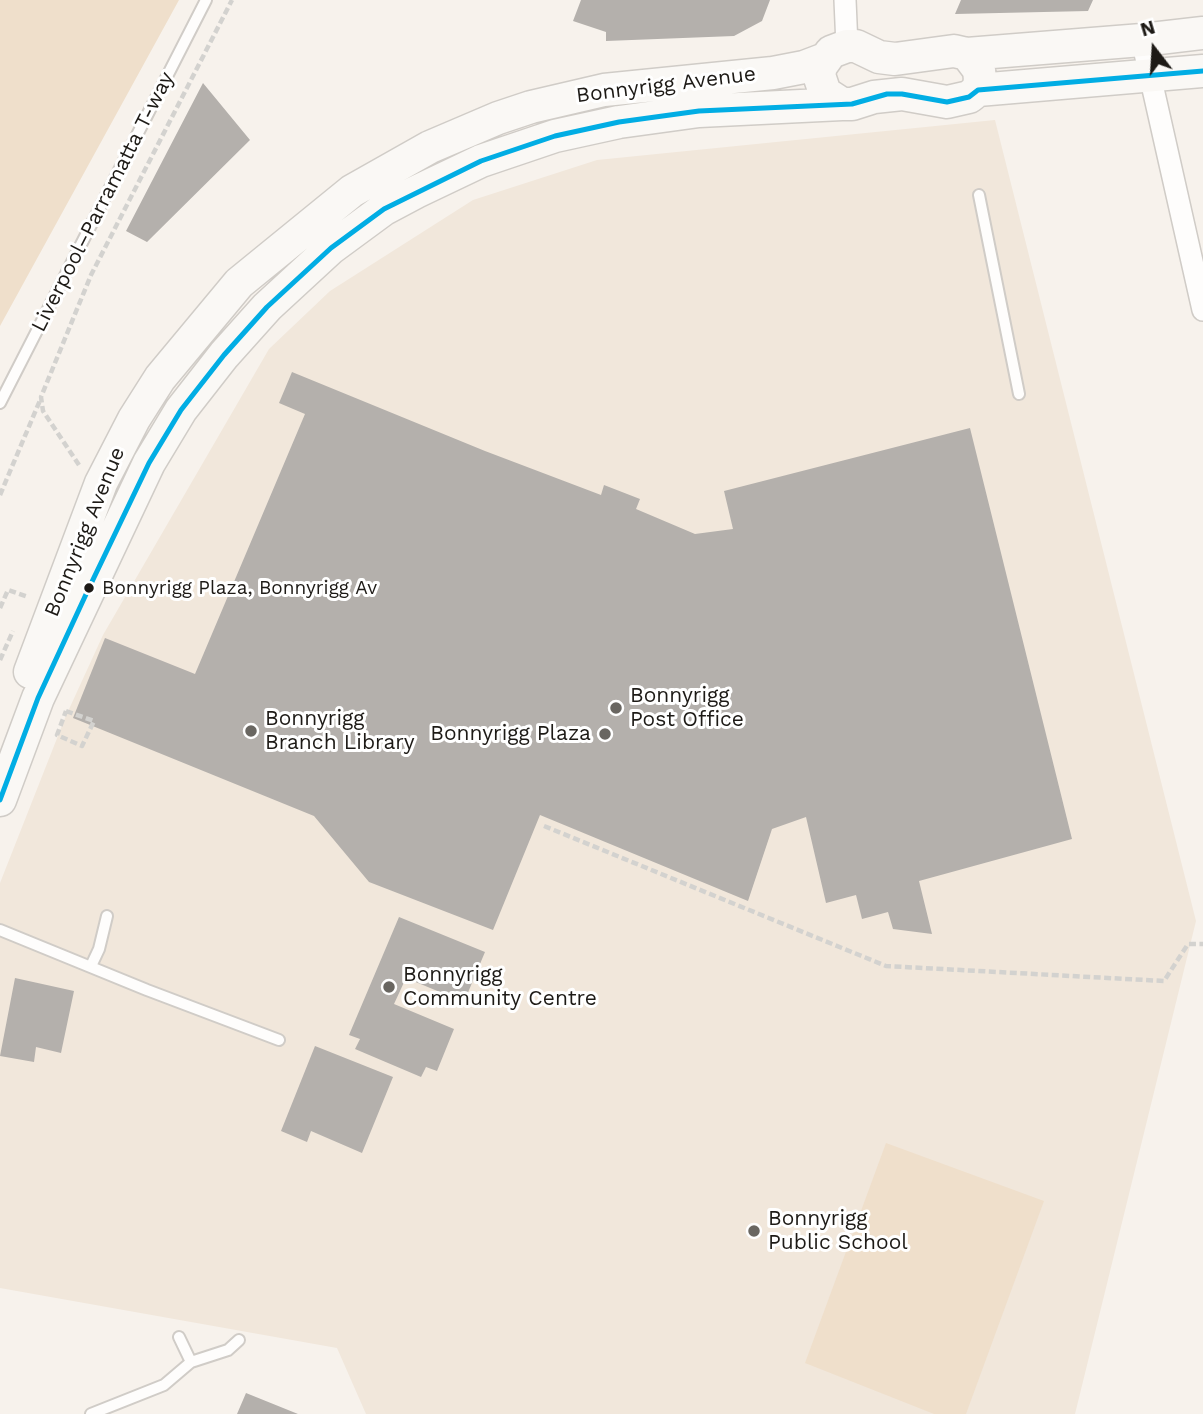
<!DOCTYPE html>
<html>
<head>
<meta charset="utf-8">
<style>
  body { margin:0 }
  #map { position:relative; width:1203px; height:1414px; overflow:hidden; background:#f7f2ec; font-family:"Work Sans",sans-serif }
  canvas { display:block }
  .north { position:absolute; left:1119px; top:14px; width:70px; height:70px; -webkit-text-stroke:5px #fff; paint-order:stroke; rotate:343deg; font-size:19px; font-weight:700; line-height:28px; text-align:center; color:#1d1a16 }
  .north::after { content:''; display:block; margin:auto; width:24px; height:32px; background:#1d1a16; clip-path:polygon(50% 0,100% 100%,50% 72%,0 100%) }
</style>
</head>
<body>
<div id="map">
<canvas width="1203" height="1414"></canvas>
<div class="north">N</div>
</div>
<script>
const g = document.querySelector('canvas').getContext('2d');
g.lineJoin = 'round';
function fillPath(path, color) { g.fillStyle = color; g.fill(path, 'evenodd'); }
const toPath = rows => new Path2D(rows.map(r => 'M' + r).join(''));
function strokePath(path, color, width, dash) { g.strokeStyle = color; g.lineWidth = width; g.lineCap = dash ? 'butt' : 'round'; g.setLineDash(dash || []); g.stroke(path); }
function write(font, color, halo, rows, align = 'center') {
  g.font = font + ' "Work Sans",sans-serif'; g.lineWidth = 6; g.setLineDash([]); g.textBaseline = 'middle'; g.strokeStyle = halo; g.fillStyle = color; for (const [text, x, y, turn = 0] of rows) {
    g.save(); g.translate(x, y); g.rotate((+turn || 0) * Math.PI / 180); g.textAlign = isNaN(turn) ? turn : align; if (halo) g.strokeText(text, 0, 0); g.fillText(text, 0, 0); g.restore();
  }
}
fillPath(toPath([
  [995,120,1196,921,1075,1414,366,1414,337,1348,0,1288,0,883,65,718,103,635,269,349,330,291,473,200,597,160]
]), '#f1e7db');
fillPath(toPath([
  [0,0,179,0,0,326],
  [886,1143,1044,1201,966,1414,934,1414,805,1363]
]), '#efdfcb');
fillPath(toPath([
  [581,0,770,0,762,21,734,36,606,41,606,32,573,21],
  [961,0,1093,0,1088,11,955,14],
  [203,83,250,140,147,242,126,231],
  [292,372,485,451,601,495,604,485,640,499,636,509,695,534,733,529,724,491,970,428,1072,839,919,881,932,934,893,929,888,912,862,919,856,895,826,903,806,817,772,829,748,901,540,815,493,930,369,882,314,816,73,718,105,638,195,674,305,414,279,403],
  [399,917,485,952,464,1002,406,978,394,1004,454,1029,437,1071,426,1067,421,1077,355,1049,360,1039,349,1035],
  [15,978,74,991,61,1053,36,1047,34,1062,0,1056],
  [315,1046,393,1077,362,1153,311,1131,307,1142,281,1131],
  [246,1393,298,1414,237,1414]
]), '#b4b0ac');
const lane = toPath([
  [979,195,1019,394],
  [0,403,206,0],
  [0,930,147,990,279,1040],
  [91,966,99,949,107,916],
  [191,1362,228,1350,239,1340],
  [91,1414,164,1385,191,1362,179,1337]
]);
const street = toPath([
  [845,0,847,46],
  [1142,40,1203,310]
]);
const secondary = toPath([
  [847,46,856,46,879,57,895,59,954,51,967,54,979,70,980,80,978,90,969,97,947,102,902,94,874,97,852,104,842,104,825,93,819,75,821,66,831,52,847,46],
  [967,54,1142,40,1203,33],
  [978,90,1203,71],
  [30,672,101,483,134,419,160,378,239,283,352,191,430,147,498,118,531,107,604,90,773,73,804,67,825,59],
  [0,800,38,698,149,463,181,410,224,355,267,307,331,248,384,209,416,192,481,161,555,136,619,122,699,111,842,104]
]);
strokePath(lane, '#d0ccc7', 14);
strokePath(street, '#d0ccc7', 24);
strokePath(secondary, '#d0ccc7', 35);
strokePath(toPath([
  [79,465,43,411,41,397,91,275,232,0],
  [0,495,41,398],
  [0,608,8,590,28,597],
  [0,660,13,631],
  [66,711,94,721,82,746,57,735,66,711],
  [544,826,886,966,1164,981,1188,944,1203,944]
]), '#d3d2cf', 4.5, [7, 3.5]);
strokePath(lane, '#fefdfc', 10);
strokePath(street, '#fefdfc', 21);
strokePath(secondary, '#faf8f5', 32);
strokePath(toPath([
  [0,800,38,698,88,590,149,463,181,410,224,355,267,307,331,248,384,209,481,161,555,136,619,122,699,111,852,104,887,94,902,94,947,102,969,97,978,90,1203,71]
]), '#01ade4', 5);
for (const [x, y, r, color] of [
  [89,588,6,"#1d1a16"],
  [616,708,7,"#696661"],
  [251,731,7,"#696661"],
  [605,734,7,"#696661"],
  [389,987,7,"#696661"],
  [754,1231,7,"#696661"]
]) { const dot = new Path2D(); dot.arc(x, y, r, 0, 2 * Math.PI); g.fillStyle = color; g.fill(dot); strokePath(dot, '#fff', 2.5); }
write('19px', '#1d1a16', '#fff', [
  ["Bonnyrigg Plaza, Bonnyrigg Av",102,588]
], 'left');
write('21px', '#1d1a16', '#fff', [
  ["Bonnyrigg Avenue",666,85,-7],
  ["Liverpool–Parramatta T-way",103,202,-63],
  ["Bonnyrigg Avenue",85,532,-68]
]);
write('21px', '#1d1a16', '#fff', [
  ["Bonnyrigg",630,696],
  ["Post Office",630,720],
  ["Bonnyrigg",265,719],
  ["Branch Library",265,743],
  ["Bonnyrigg Plaza",591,734,"right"],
  ["Bonnyrigg",403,975],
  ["Community Centre",403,999],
  ["Bonnyrigg",768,1219],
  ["Public School",768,1243]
], 'left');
</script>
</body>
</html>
